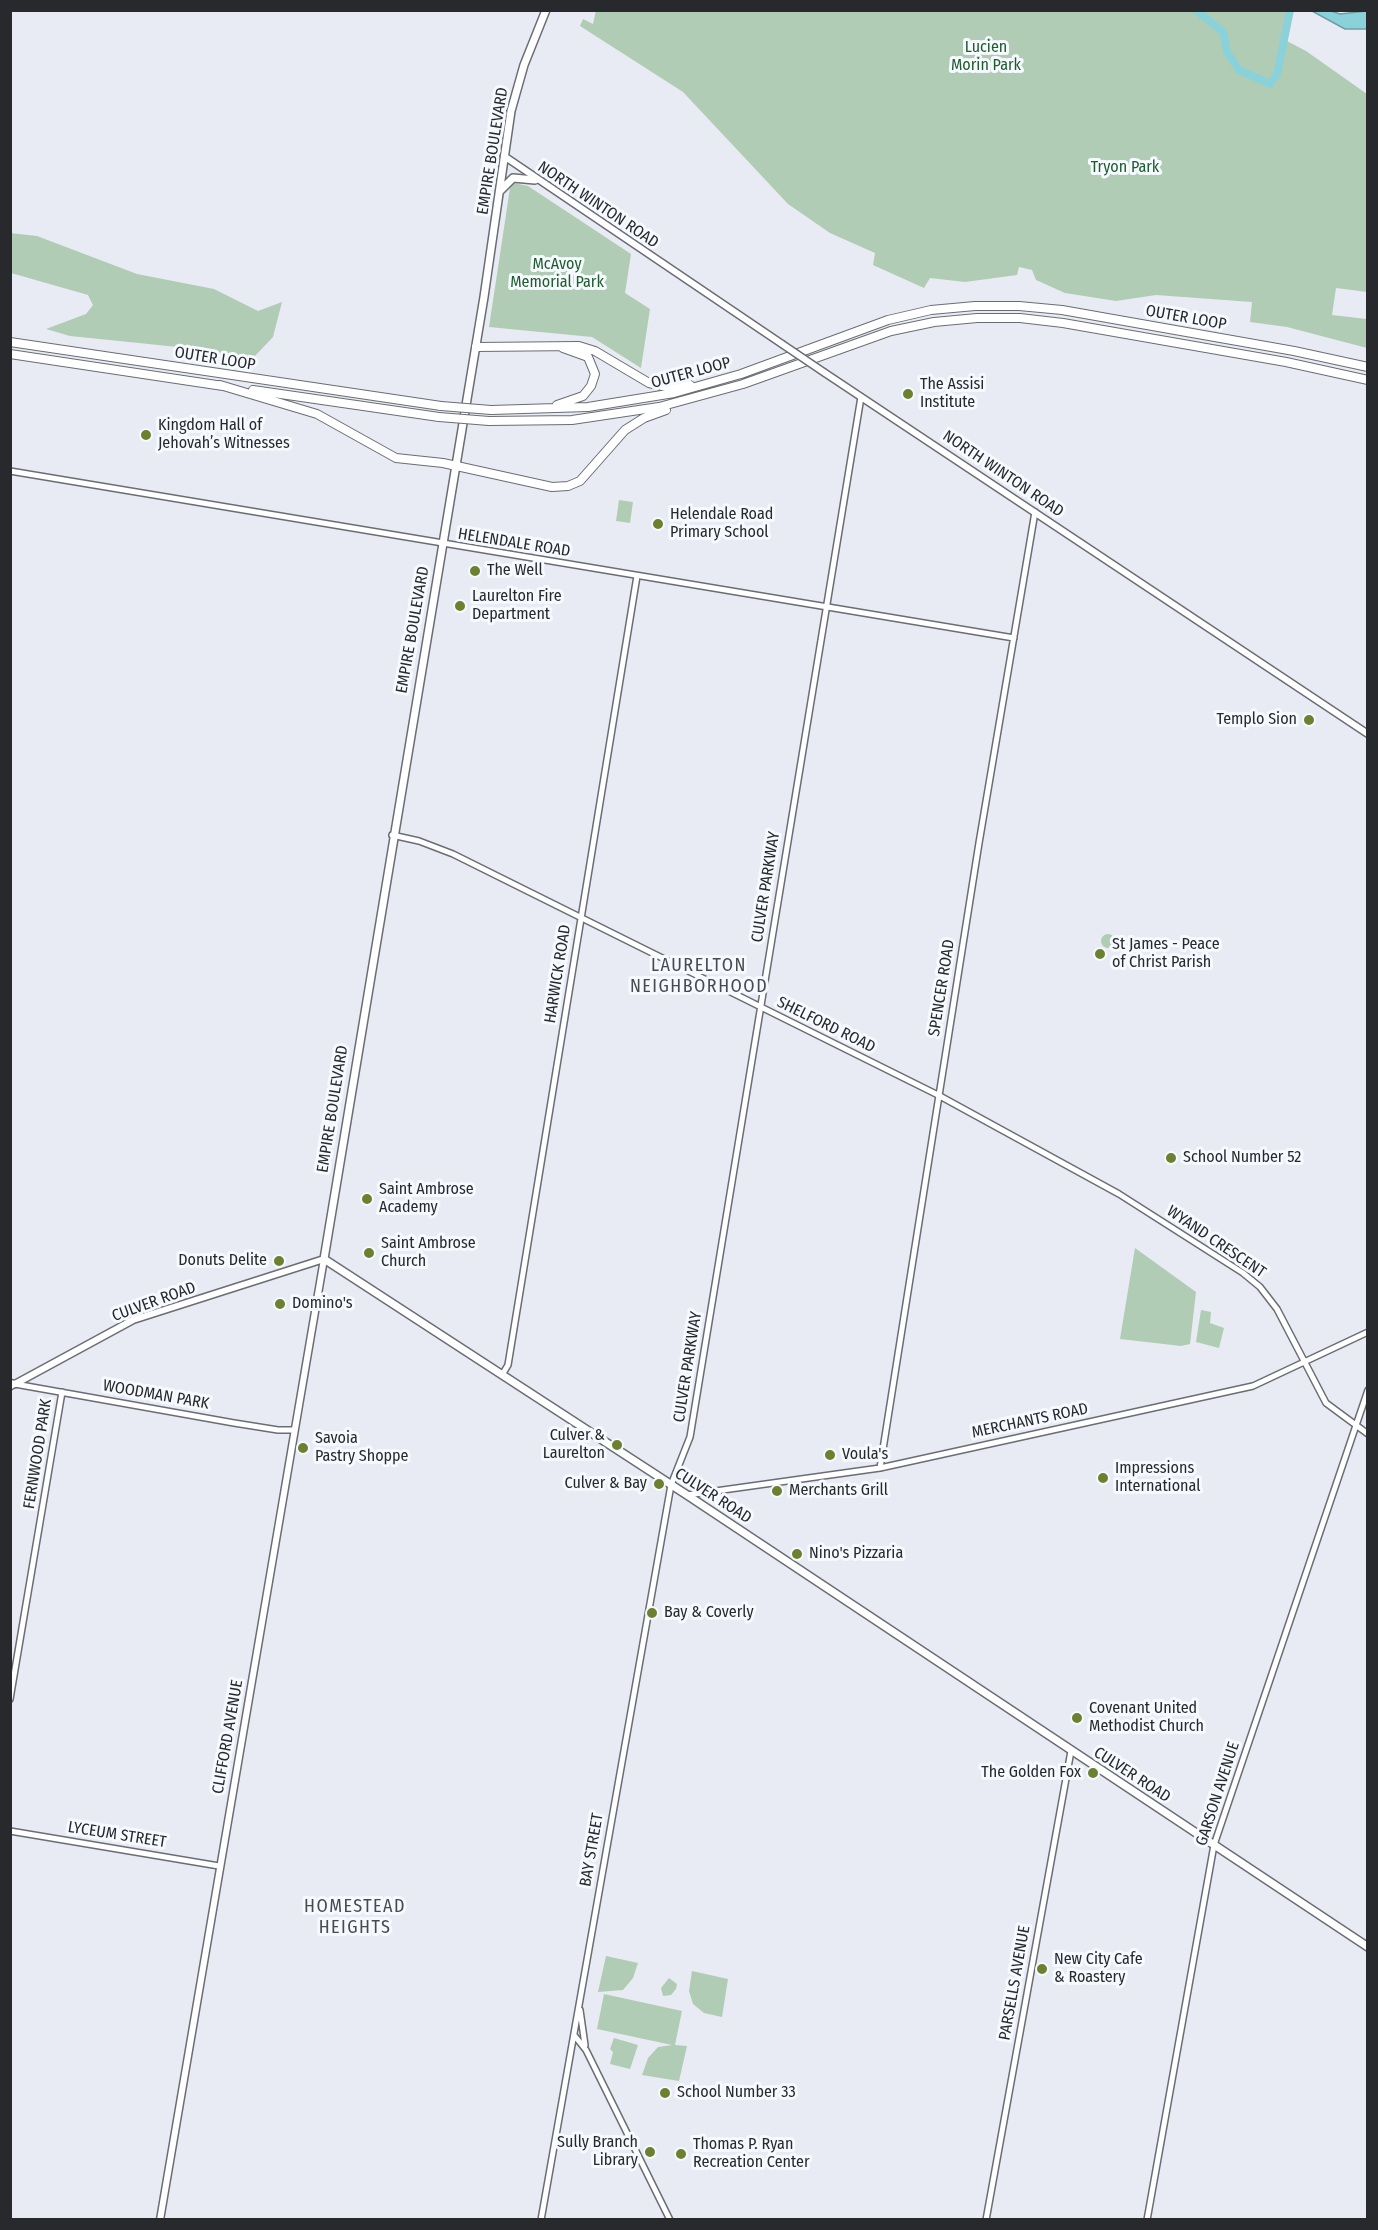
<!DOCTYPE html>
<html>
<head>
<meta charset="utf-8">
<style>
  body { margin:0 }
  #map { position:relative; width:1378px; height:2230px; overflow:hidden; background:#e8ebf3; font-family:"Fira Sans Condensed",sans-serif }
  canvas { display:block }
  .frame { position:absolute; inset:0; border:12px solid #27292c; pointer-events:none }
</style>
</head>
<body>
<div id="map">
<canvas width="1378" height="2230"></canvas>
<div class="frame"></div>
</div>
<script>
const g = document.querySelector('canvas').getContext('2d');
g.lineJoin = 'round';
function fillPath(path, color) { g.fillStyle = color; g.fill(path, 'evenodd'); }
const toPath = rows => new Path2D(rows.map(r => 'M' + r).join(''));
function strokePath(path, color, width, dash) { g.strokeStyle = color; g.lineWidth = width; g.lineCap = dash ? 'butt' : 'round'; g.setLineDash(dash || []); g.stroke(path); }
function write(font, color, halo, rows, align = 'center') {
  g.font = font + ' "Fira Sans Condensed",sans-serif'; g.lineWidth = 6; g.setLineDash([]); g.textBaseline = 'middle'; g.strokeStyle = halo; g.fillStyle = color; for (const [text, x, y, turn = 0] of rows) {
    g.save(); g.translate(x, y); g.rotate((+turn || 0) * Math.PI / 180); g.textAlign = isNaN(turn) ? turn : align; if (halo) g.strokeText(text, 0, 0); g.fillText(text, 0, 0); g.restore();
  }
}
fillPath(toPath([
  [596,10,1290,11,1285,40,1306,51,1367,94,1367,292,1336,288,1332,315,1367,319,1367,348,1287,327,1250,322,1252,302,1156,295,1116,301,1065,293,1036,280,1032,270,1019,267,1017,275,965,282,930,278,924,288,873,265,875,253,830,233,788,204,683,92,580,26,583,19,593,24],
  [514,183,528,186,631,254,625,293,650,309,641,368,592,337,489,327,510,188],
  [10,233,37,236,137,274,214,289,258,311,282,302,273,337,255,356,214,359,207,350,70,336,46,329,86,314,93,305,88,295,11,273],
  [619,500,633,502,630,523,616,521],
  '1101 941a7 7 0 1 1 14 0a7 7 0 1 1-14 0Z',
  [1135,1248,1196,1292,1190,1344,1181,1346,1120,1339],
  [1201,1310,1211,1312,1210,1323,1224,1328,1219,1348,1196,1342],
  [606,1956,638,1963,633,1978,623,1990,598,1992],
  [692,1971,728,1979,722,2017,704,2013,693,2004,689,1991],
  [669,1978,677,1984,676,1989,671,1995,663,1996,661,1988],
  [604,1994,682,2011,675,2045,687,2046,679,2081,642,2075,648,2058,658,2047,672,2045,597,2029],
  [614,2038,638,2045,630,2069,610,2064,613,2052,610,2049]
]), '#b1ccb4');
const water = toPath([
  [1312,11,1331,11,1340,14,1367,11,1367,29,1345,29,1312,11]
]);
fillPath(water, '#8bd1da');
strokePath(water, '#6d9fa6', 1.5);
strokePath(toPath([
  [1196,10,1223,32,1227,52,1239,70,1270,84,1277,74,1290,10]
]), '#8bd1da', 8);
const tertiary = toPath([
  [10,471,1014,638],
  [392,835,419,841,453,854,938,1095,1119,1194,1243,1273,1260,1287,1277,1309,1326,1403,1368,1434],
  [502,1375,508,1365,637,576],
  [10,1387,15,1384,234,1423,278,1430,294,1430],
  [880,1468,979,843,1035,512],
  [687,1495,880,1468,1253,1386,1368,1332],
  [10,1699,62,1392],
  [10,1831,219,1866],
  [580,2010,585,2045],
  [574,2035,586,2050,670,2220],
  [541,2220,671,1485,690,1437,861,397],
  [986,2220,1071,1751],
  [1147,2220,1214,1845,1368,1390]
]);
const secondary = toPath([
  [504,156,782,344],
  [825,373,1368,734],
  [10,1383,15,1384,133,1320,324,1259,160,2220]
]);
const primary = toPath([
  [546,10,524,65,511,111,484,297,324,1259,687,1495,1368,1947],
  [501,190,513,178,535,180]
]);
const motorway = toPath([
  [10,342,441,406],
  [476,347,579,346,595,351,649,383,667,387,690,385],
  [10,354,223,386],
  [220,385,317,414,396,458,443,463,552,487,568,486,580,481,625,430,644,418,666,410],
  [253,390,439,417],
  [557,405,583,396,591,386,595,374,588,357,563,348],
  [491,410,588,407,674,393,741,374,888,320,931,310,975,306,1019,306,1062,310,1294,351,1368,367],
  [489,421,572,420,659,407,743,384,891,331,934,322,977,318,1020,318,1063,323,1286,362,1368,380]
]);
strokePath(tertiary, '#6a6d74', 8);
strokePath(secondary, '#6a6d74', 9);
strokePath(primary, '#6a6d74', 10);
strokePath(motorway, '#6a6d74', 10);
strokePath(tertiary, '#fff', 5);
strokePath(secondary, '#fff', 6);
strokePath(primary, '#fff', 7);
strokePath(motorway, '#fff', 8);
const secondaryBridge = toPath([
  [782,344,825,373]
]);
const motorwayBridge = toPath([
  [441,406,491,410],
  [439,417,489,421]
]);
strokePath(secondaryBridge, '#6a6d74', 9, []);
strokePath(motorwayBridge, '#6a6d74', 10, []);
strokePath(secondaryBridge, '#fff', 6);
strokePath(motorwayBridge, '#fff', 8);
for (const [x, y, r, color] of [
  [908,394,6,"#6d8030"],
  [146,435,6,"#6d8030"],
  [658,524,6,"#6d8030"],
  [475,571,6,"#6d8030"],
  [460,606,6,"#6d8030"],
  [1309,720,6,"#6d8030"],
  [1100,954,6,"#6d8030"],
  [1171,1158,6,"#6d8030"],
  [367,1199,6,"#6d8030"],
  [369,1253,6,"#6d8030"],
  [279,1261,6,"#6d8030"],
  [280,1304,6,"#6d8030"],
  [617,1445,6,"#6d8030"],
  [303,1448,6,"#6d8030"],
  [830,1455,6,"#6d8030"],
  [1103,1478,6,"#6d8030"],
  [659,1484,6,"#6d8030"],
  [777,1491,6,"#6d8030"],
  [797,1554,6,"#6d8030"],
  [652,1613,6,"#6d8030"],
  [1077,1718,6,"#6d8030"],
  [1093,1773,6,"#6d8030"],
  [1042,1969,6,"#6d8030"],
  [665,2093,6,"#6d8030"],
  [650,2152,6,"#6d8030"],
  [681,2154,6,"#6d8030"]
]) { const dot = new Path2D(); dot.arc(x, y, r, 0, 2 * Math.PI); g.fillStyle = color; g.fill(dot); strokePath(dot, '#f6f9fe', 2); }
write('16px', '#1d5d2d', '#f6f9fe', [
  ["Lucien",986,48],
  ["Morin Park",986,66],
  ["Tryon Park",1125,168],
  ["McAvoy",557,265],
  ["Memorial Park",557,283]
]);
write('16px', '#27292c', '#f6f9fe', [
  ["EMPIRE BOULEVARD",493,151,-81],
  ["NORTH WINTON ROAD",598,205,34],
  ["OUTER LOOP",1186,318,10],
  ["OUTER LOOP",215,359,9],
  ["OUTER LOOP",691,373,-15],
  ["NORTH WINTON ROAD",1003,474,34],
  ["HELENDALE ROAD",514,543,9],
  ["EMPIRE BOULEVARD",413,630,-80],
  ["CULVER PARKWAY",766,887,-81],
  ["HARWICK ROAD",558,974,-81],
  ["SPENCER ROAD",942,988,-81],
  ["SHELFORD ROAD",826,1025,26],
  ["EMPIRE BOULEVARD",333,1109,-81],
  ["WYAND CRESCENT",1216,1242,34],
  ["CULVER ROAD",154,1302,-20],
  ["CULVER PARKWAY",688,1367,-81],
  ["WOODMAN PARK",156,1395,10],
  ["MERCHANTS ROAD",1030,1421,-12],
  ["FERNWOOD PARK",38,1454,-81],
  ["CULVER ROAD",713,1496,33],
  ["CLIFFORD AVENUE",228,1737,-80],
  ["CULVER ROAD",1132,1775,33],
  ["GARSON AVENUE",1218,1794,-72],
  ["LYCEUM STREET",117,1835,9],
  ["BAY STREET",592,1850,-80],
  ["PARSELLS AVENUE",1015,1983,-80]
]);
write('16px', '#27292c', '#f6f9fe', [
  ["The Assisi",920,385],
  ["Institute",920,403],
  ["Kingdom Hall of",158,426],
  ["Jehovah’s Witnesses",158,444],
  ["Helendale Road",670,515],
  ["Primary School",670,533],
  ["The Well",487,571],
  ["Laurelton Fire",472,597],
  ["Department",472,615],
  ["Templo Sion",1297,720,"right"],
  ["St James - Peace",1112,945],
  ["of Christ Parish",1112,963],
  ["School Number 52",1183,1158],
  ["Saint Ambrose",379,1190],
  ["Academy",379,1208],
  ["Saint Ambrose",381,1244],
  ["Church",381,1262],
  ["Donuts Delite",267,1261,"right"],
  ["Domino's",292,1304],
  ["Culver &",605,1436,"right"],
  ["Laurelton",605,1454,"right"],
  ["Savoia",315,1439],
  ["Pastry Shoppe",315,1457],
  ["Voula's",842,1455],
  ["Impressions",1115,1469],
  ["International",1115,1487],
  ["Culver & Bay",647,1484,"right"],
  ["Merchants Grill",789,1491],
  ["Nino's Pizzaria",809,1554],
  ["Bay & Coverly",664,1613],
  ["Covenant United",1089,1709],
  ["Methodist Church",1089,1727],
  ["The Golden Fox",1081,1773,"right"],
  ["New City Cafe",1054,1960],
  ["& Roastery",1054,1978],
  ["School Number 33",677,2093],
  ["Sully Branch",638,2143,"right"],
  ["Library",638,2161,"right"],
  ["Thomas P. Ryan",693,2145],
  ["Recreation Center",693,2163]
], 'left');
g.letterSpacing = '1.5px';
write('18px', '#474a50', '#f6f9fe', [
  ["LAURELTON",699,966],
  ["NEIGHBORHOOD",699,987],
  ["HOMESTEAD",355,1907],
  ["HEIGHTS",355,1928]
]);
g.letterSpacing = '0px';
</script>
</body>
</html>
